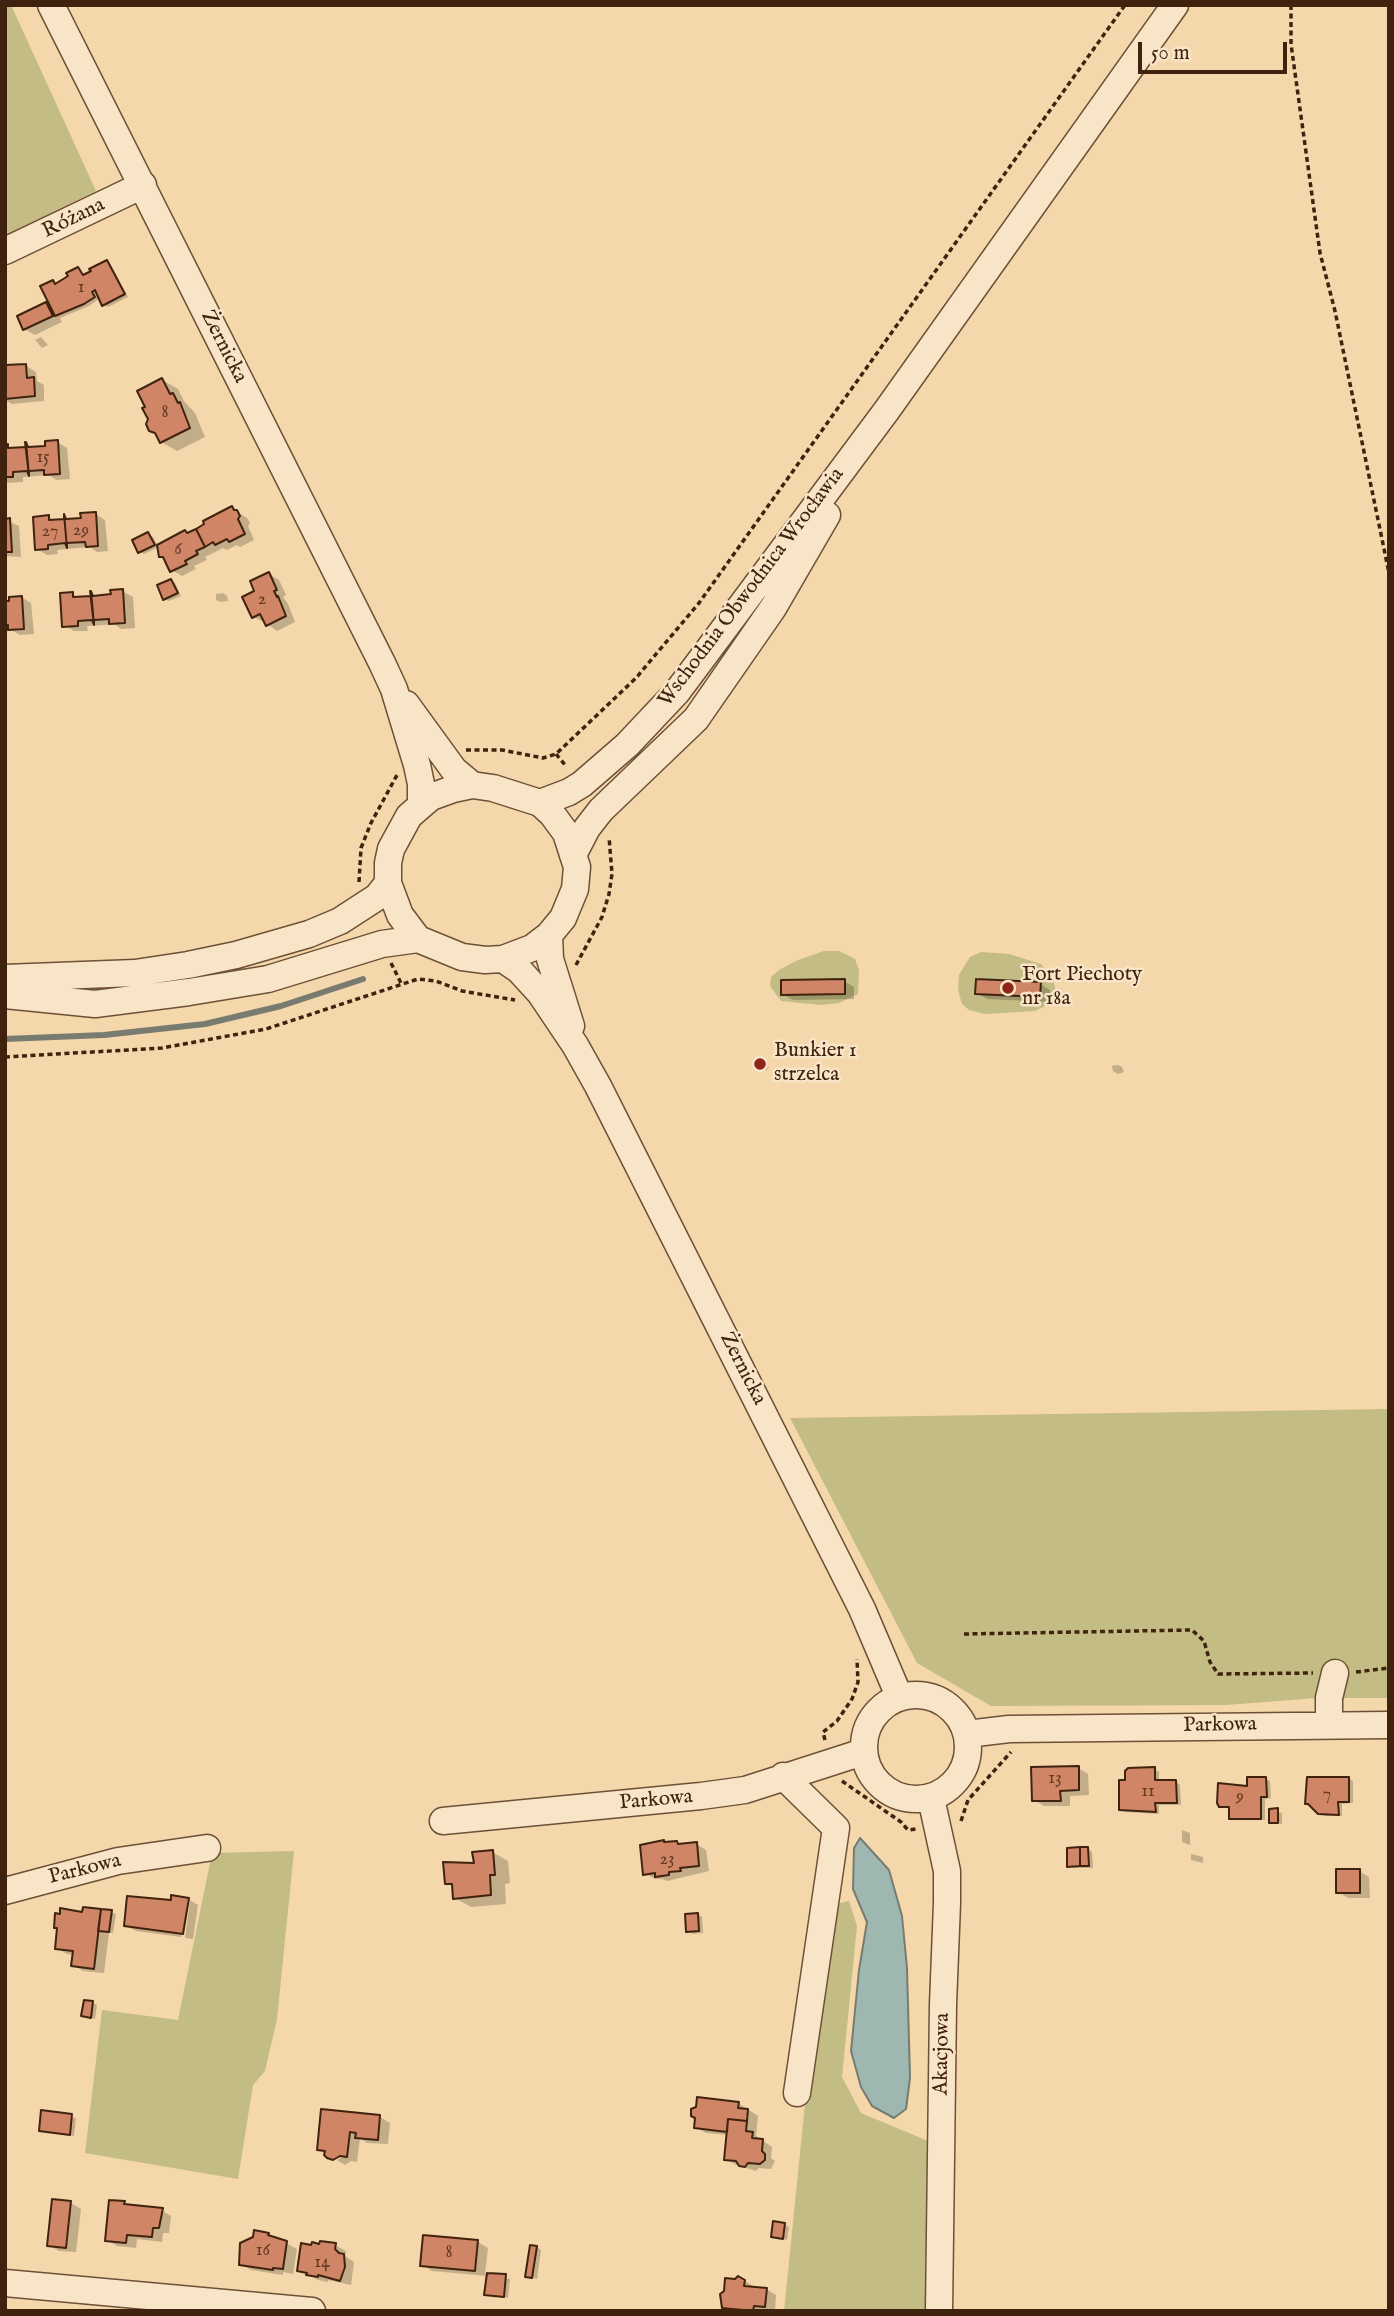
<!DOCTYPE html>
<html>
<head>
<meta charset="utf-8">
<style>
  body { margin:0 }
  #map { position:relative; width:1394px; height:2316px; overflow:hidden; background:#f4d7aa; font-family:"IM FELL English",serif }
  canvas { display:block }
  .frame { position:absolute; inset:0; border:7px solid #40230f; pointer-events:none }
  .scale { position:absolute; left:1138px; top:42px; width:149px; height:32px; box-sizing:border-box; border:4px solid #40230f; border-top:0; padding-left:9px; font-size:21px; line-height:24px; white-space:nowrap; color:#40230f; -webkit-text-stroke:5px #f8e5c8; paint-order:stroke }
</style>
</head>
<body>
<div id="map">
<canvas width="1394" height="2316"></canvas>
<div class="frame"></div>
<div class="scale">50 m</div>
</div>
<script>
const g = document.querySelector('canvas').getContext('2d');
g.lineJoin = 'round';
function fillPath(path, color) { g.fillStyle = color; g.fill(path, 'evenodd'); }
const toPath = rows => new Path2D(rows.map(r => 'M' + r).join(''));
function strokePath(path, color, width, dash) { g.strokeStyle = color; g.lineWidth = width; g.lineCap = dash ? 'butt' : 'round'; g.setLineDash(dash || []); g.stroke(path); }
function write(font, color, halo, rows, align = 'center') {
  g.font = font + ' "IM FELL English",serif'; g.lineWidth = 5; g.setLineDash([]); g.textBaseline = 'middle'; g.strokeStyle = halo; g.fillStyle = color; for (const [text, x, y, turn = 0] of rows) {
    g.save(); g.translate(x, y); g.rotate((+turn || 0) * Math.PI / 180); g.textAlign = isNaN(turn) ? turn : align; if (halo) g.strokeText(text, 0, 0); g.fillText(text, 0, 0); g.restore();
  }
}
fillPath(toPath([
  [5,5,11,5,96,191,5,235],
  [824,951,839,951,855,959,859,970,858,994,839,1003,821,1005,781,1001,770,986,771,977,779,970,798,960],
  [981,952,1009,954,1041,964,1053,979,1056,992,1049,1004,1035,1011,985,1014,969,1010,962,1004,958,990,959,975,970,957],
  [1389,1409,1389,1698,1317,1698,1226,1705,991,1706,917,1663,790,1418],
  [294,1851,277,2019,265,2071,253,2085,238,2179,85,2153,102,2010,178,2020,212,1853],
  [849,1901,857,1926,842,2077,861,2113,928,2141,927,2311,784,2311,806,2094,832,1905]
]), '#c3bc84');
const water = toPath([
  [860,1838,889,1870,902,1916,907,1968,910,2078,906,2109,894,2118,872,2106,861,2087,851,2051,859,1970,867,1922,853,1889,854,1848,860,1838]
]);
fillPath(water, '#9eb8b1');
strokePath(water, '#787c70', 2);
fillPath(toPath([
  [107,262,111,265,128,297,108,307,103,305,100,298,89,306,60,318,62,322,35,335,24,329,46,304,53,308,53,282,57,284,78,269,85,276],
  [41,337,48,345,42,348,35,340],
  [26,366,36,372,37,381,44,385,44,401,12,404,5,400,5,367],
  [162,380,178,389,184,401,195,413,205,437,177,451,161,442,139,392],
  [57,442,67,448,70,479,56,480,49,475,23,477,23,482,5,483,5,445,14,449,47,447],
  [231,508,247,518,250,523,248,526,254,540,240,547,237,545,227,550,223,548,205,557,207,560,194,566,196,569,182,576,172,570,166,559,161,556,159,547,144,554,140,552,148,534,153,537,158,546,185,532,189,534],
  [95,514,105,520,108,551,97,552,90,547,77,548,57,550,58,554,47,555,37,549,48,517,56,521,82,520],
  [5,520,19,526,21,557,5,556],
  [269,574,279,580,286,595,283,597,288,604,295,622,277,631,265,622,253,617,257,592],
  [171,581,175,583,181,596,169,601,164,599],
  [122,591,133,597,135,628,121,629,114,624,104,625,87,626,88,631,74,631,64,625,72,594,79,598,113,596],
  [223,593,227,596,228,601,221,602,216,600,216,594],
  [21,597,31,603,34,634,20,635,13,631,5,631,5,603],
  [844,981,854,987,854,999,793,1000,782,994],
  [1040,984,1050,990,1050,1002,987,999,977,993],
  [759,1060,769,1067,766,1071,756,1065],
  [1118,1065,1122,1067,1124,1072,1118,1074,1113,1071,1112,1066],
  [1078,1768,1088,1774,1089,1795,1070,1796,1070,1806,1044,1806,1034,1800],
  [1154,1769,1159,1772,1159,1782,1176,1782,1180,1785,1181,1805,1159,1805,1159,1814,1125,1812,1121,1809],
  [1348,1778,1353,1781,1353,1803,1342,1804,1342,1816,1325,1816,1319,1813],
  [1266,1779,1270,1781,1271,1798,1265,1799,1265,1820,1235,1820,1231,1818,1231,1809,1220,1806],
  [1271,1810,1282,1813,1282,1824,1271,1822],
  [1182,1830,1190,1833,1190,1845,1182,1842],
  [677,1843,681,1845,696,1844,706,1850,709,1871,667,1881,662,1879,655,1879,645,1873,667,1844],
  [1088,1849,1092,1852,1093,1868,1074,1868,1069,1866],
  [492,1852,508,1861,510,1883,505,1884,506,1904,471,1907,455,1898,454,1887,447,1883],
  [1191,1854,1203,1857,1203,1863,1191,1860],
  [1359,1871,1369,1877,1370,1898,1348,1898,1338,1892],
  [188,1899,198,1905,193,1939,185,1938,190,1901,186,1901,181,1937,136,1931,125,1925,172,1902],
  [111,1912,116,1914,113,1933,109,1933,104,1973,83,1971,73,1965,75,1955,67,1954,56,1948,59,1929,83,1914],
  [697,1914,702,1917,703,1933,693,1934,688,1931],
  [93,2003,97,2005,95,2019,83,2015],
  [738,2103,758,2116,756,2136,772,2147,771,2158,775,2161,771,2169,759,2168,756,2171,736,2165,726,2159,728,2135,706,2133,696,2127],
  [322,2111,380,2117,390,2123,388,2144,367,2143,360,2138,357,2162,351,2161,345,2165,337,2160,348,2154,347,2151,334,2159,319,2149],
  [43,2112,76,2118,74,2136,41,2130],
  [53,2201,71,2203,81,2209,76,2252,59,2251,48,2245],
  [124,2203,131,2207,161,2210,171,2216,169,2233,163,2233,162,2242,137,2239,136,2248,117,2246,107,2240],
  [784,2224,789,2227,787,2240,773,2236],
  [268,2234,297,2249,293,2274,283,2272,283,2275,251,2270,241,2264],
  [478,2242,488,2248,485,2274,510,2279,508,2298,486,2294,488,2276,432,2271,422,2265],
  [335,2245,346,2251,345,2256,354,2262,351,2285,328,2280,328,2282,318,2280,299,2270,321,2246],
  [537,2247,541,2250,537,2279,527,2276],
  [742,2279,756,2288,766,2289,776,2295,775,2311,730,2311,724,2307]
]), '#0003');
strokePath(toPath([
  [5,1039,104,1035,205,1024,281,1006,363,979]
]), '#787c70', 6);
const building = toPath([
  [107,260,125,294,102,306,95,290,92,292,95,297,84,304,55,316,40,286,53,280,55,284,68,276,66,273,78,267,83,275,91,271,89,269,107,260],
  [46,302,53,316,23,330,17,316,46,302],
  [26,364,27,378,34,377,35,396,5,399,5,365,26,364],
  [162,378,170,394,173,393,178,403,180,402,190,428,160,443,155,433,149,431,146,424,148,419,142,408,145,407,137,391,162,378],
  [58,440,60,474,44,475,44,470,29,471,29,476,26,442,28,447,45,446,45,441,58,440],
  [25,442,29,476,27,471,13,472,13,477,5,477,5,444,8,444,8,448,26,447,25,442],
  [232,506,234,510,237,510,240,516,238,519,245,534,229,542,227,539,215,545,213,542,205,547,196,529,204,524,203,521,232,506],
  [96,512,98,546,86,547,85,542,67,543,67,548,64,514,66,519,81,518,80,513,96,512],
  [64,514,67,548,65,543,48,545,48,549,35,550,33,517,49,515,49,520,64,519,64,514],
  [10,518,12,552,5,552,5,519,10,518],
  [196,529,205,547,196,551,198,554,185,561,187,564,170,572,163,557,159,557,157,545,185,530,187,533,196,529],
  [148,532,155,545,138,553,132,540,148,532],
  [269,572,277,590,274,591,277,597,278,596,286,616,266,626,260,614,252,618,242,597,254,591,250,581,269,572],
  [171,579,178,593,163,600,157,585,171,579],
  [123,589,125,623,109,624,109,619,94,620,94,625,91,591,93,596,111,594,110,590,123,589],
  [90,591,94,625,92,620,78,621,78,626,62,627,60,593,73,592,73,597,91,596,90,591],
  [22,596,24,629,8,630,8,625,5,626,5,601,9,601,9,597,22,596],
  [845,979,845,994,781,995,781,980,845,979],
  [976,979,1041,982,1040,997,975,994,976,979],
  [1079,1766,1079,1790,1060,1791,1061,1801,1032,1801,1031,1767,1079,1766],
  [1155,1767,1155,1780,1176,1780,1177,1803,1155,1803,1156,1812,1119,1810,1119,1780,1125,1780,1125,1771,1128,1768,1155,1767],
  [1247,1777,1266,1777,1267,1797,1261,1797,1261,1819,1229,1819,1229,1807,1219,1807,1217,1803,1218,1783,1247,1786,1247,1777],
  [1307,1777,1349,1777,1349,1802,1338,1802,1339,1815,1318,1814,1308,1804,1305,1804,1307,1777],
  [1278,1808,1278,1823,1269,1823,1269,1809,1278,1808],
  [664,1840,664,1842,677,1841,678,1844,697,1842,699,1866,680,1868,681,1871,669,1872,669,1875,655,1877,655,1873,643,1875,640,1845,664,1840],
  [1080,1847,1088,1847,1089,1866,1080,1866,1080,1847],
  [1080,1847,1080,1866,1067,1867,1067,1848,1080,1847],
  [493,1850,495,1875,490,1875,491,1895,453,1899,452,1884,445,1884,443,1862,474,1863,472,1852,493,1850],
  [1336,1869,1360,1869,1360,1893,1336,1893,1336,1869],
  [171,1895,189,1898,183,1934,124,1926,127,1896,171,1900,171,1895],
  [83,1907,101,1909,94,1969,71,1966,73,1951,55,1949,57,1928,54,1928,55,1913,60,1914,60,1908,82,1912,83,1907],
  [101,1909,112,1910,109,1932,98,1931,101,1909],
  [698,1913,699,1931,686,1932,685,1914,698,1913],
  [84,2000,93,2001,91,2018,81,2016,84,2000],
  [697,2097,739,2102,738,2108,748,2109,747,2121,728,2119,727,2132,694,2128,695,2118,691,2116,691,2109,696,2107,697,2097],
  [321,2109,380,2115,378,2140,355,2138,356,2133,350,2132,347,2157,340,2156,333,2160,327,2158,324,2155,325,2151,317,2150,321,2109],
  [41,2110,72,2114,70,2135,39,2131,41,2110],
  [728,2119,747,2121,746,2131,753,2132,752,2138,763,2139,762,2151,765,2154,765,2160,760,2164,748,2163,745,2167,739,2166,736,2161,724,2160,728,2119],
  [52,2199,71,2201,66,2248,47,2246,52,2199],
  [109,2200,125,2201,124,2204,163,2208,159,2228,153,2228,152,2237,127,2235,126,2243,105,2241,109,2200],
  [773,2221,785,2223,783,2239,771,2237,773,2221],
  [254,2230,269,2233,268,2235,287,2241,283,2269,273,2268,273,2270,239,2265,240,2243,253,2237,254,2230],
  [423,2235,478,2240,475,2271,420,2266,423,2235],
  [320,2241,336,2243,335,2249,339,2253,344,2254,345,2267,340,2281,318,2275,318,2277,306,2275,307,2273,297,2271,301,2243,311,2245,312,2242,319,2244,320,2241],
  [530,2245,537,2246,532,2278,525,2277,530,2245],
  [487,2273,506,2274,504,2297,484,2295,487,2273],
  [738,2276,745,2280,744,2286,767,2288,765,2307,754,2306,753,2311,722,2308,720,2294,724,2291,725,2278,735,2279,738,2276]
]);
fillPath(building, '#d08566');
strokePath(building, '#40230f', 2);
const minor = toPath([
  [51,5,382,663,394,689,417,765,421,784,421,805],
  [5,251,143,185],
  [406,704,454,770,472,785],
  [472,785,493,788,540,803,552,814,566,833,577,867,575,889,563,918,549,935,532,948,503,959,485,960,462,957,418,939,400,915,388,883,388,863,391,849,409,816,431,797,453,789,472,785],
  [540,803,569,792,582,784,627,745,677,692,887,410,1175,5],
  [573,855,587,828,601,810,696,719,773,608,827,515],
  [549,935,550,959,571,1026],
  [503,959,519,970,540,993,575,1045,598,1086,862,1609,899,1696],
  [5,978,135,973,188,965,236,955,309,934,340,921,377,897,388,883],
  [5,995,95,1004,189,992,268,979,382,944,418,939],
  '864 1747a52 52 0 1 1 104 0a52 52 0 1 1-104 0Z',
  [1329,1725,1329,1698,1335,1673],
  [967,1734,1009,1729,1389,1725],
  [783,1776,836,1828,797,2093],
  [931,1798,947,1871,947,1903,943,2005,939,2311],
  [443,1821,701,1796,745,1790,863,1752],
  [5,1891,118,1861,207,1848],
  [5,2283,312,2311]
]);
strokePath(minor, '#6d5036', 29);
strokePath(toPath([
  [1291,5,1291,44,1320,253,1335,311,1389,573],
  [466,750,502,750,543,758,556,754,636,678,699,603,1125,5],
  [556,754,566,766],
  [359,882,361,848,371,823,397,775],
  [391,963,401,983],
  [576,965,602,917,609,894,612,874,609,837],
  [5,1057,162,1048,266,1029,418,979,436,981,462,991,515,1000],
  [964,1634,1192,1630,1204,1641,1210,1662,1218,1674,1313,1673],
  [1356,1672,1389,1668],
  [825,1740,823,1732,837,1721,852,1699,858,1682,857,1659],
  [842,1781,901,1822,908,1830,916,1829],
  [961,1821,968,1800,1011,1752]
]), '#40230f', 3.5, [5, 3.5]);
strokePath(minor, '#f8e5c8', 26);
for (const [x, y, r, color] of [
  [1008,988,7,"#8f2418"],
  [760,1064,7,"#8f2418"]
]) { const dot = new Path2D(); dot.arc(x, y, r, 0, 2 * Math.PI); g.fillStyle = color; g.fill(dot); strokePath(dot, '#f8e5c8', 2.5); }
write('18px', '#643c25', null, [
  ["1",81,288],
  ["8",165,413],
  ["15",43,458],
  ["29",81,531],
  ["27",50,532],
  ["6",178,550],
  ["2",262,600],
  ["13",1055,1779],
  ["11",1148,1792],
  ["7",1327,1795],
  ["9",1240,1797],
  ["23",667,1860],
  ["16",263,2251],
  ["8",449,2253],
  ["14",322,2263]
]);
write('21px', '#40230f', '#f8e5c8', [
  ["Różana",74,219,-26],
  ["Żernicka",223,347,63],
  ["Wschodnia Obwodnica Wrocławia",752,588,-53],
  ["Żernicka",742,1369,63],
  ["Parkowa",1220,1726,-1],
  ["Parkowa",656,1801,-5],
  ["Parkowa",85,1870,-14],
  ["Akacjowa",943,2054,-89]
]);
write('21px', '#40230f', '#f8e5c8', [
  ["Fort Piechoty",1022,976],
  ["nr 18a",1022,1000],
  ["Bunkier 1",774,1052],
  ["strzelca",774,1076]
], 'left');
</script>
</body>
</html>
